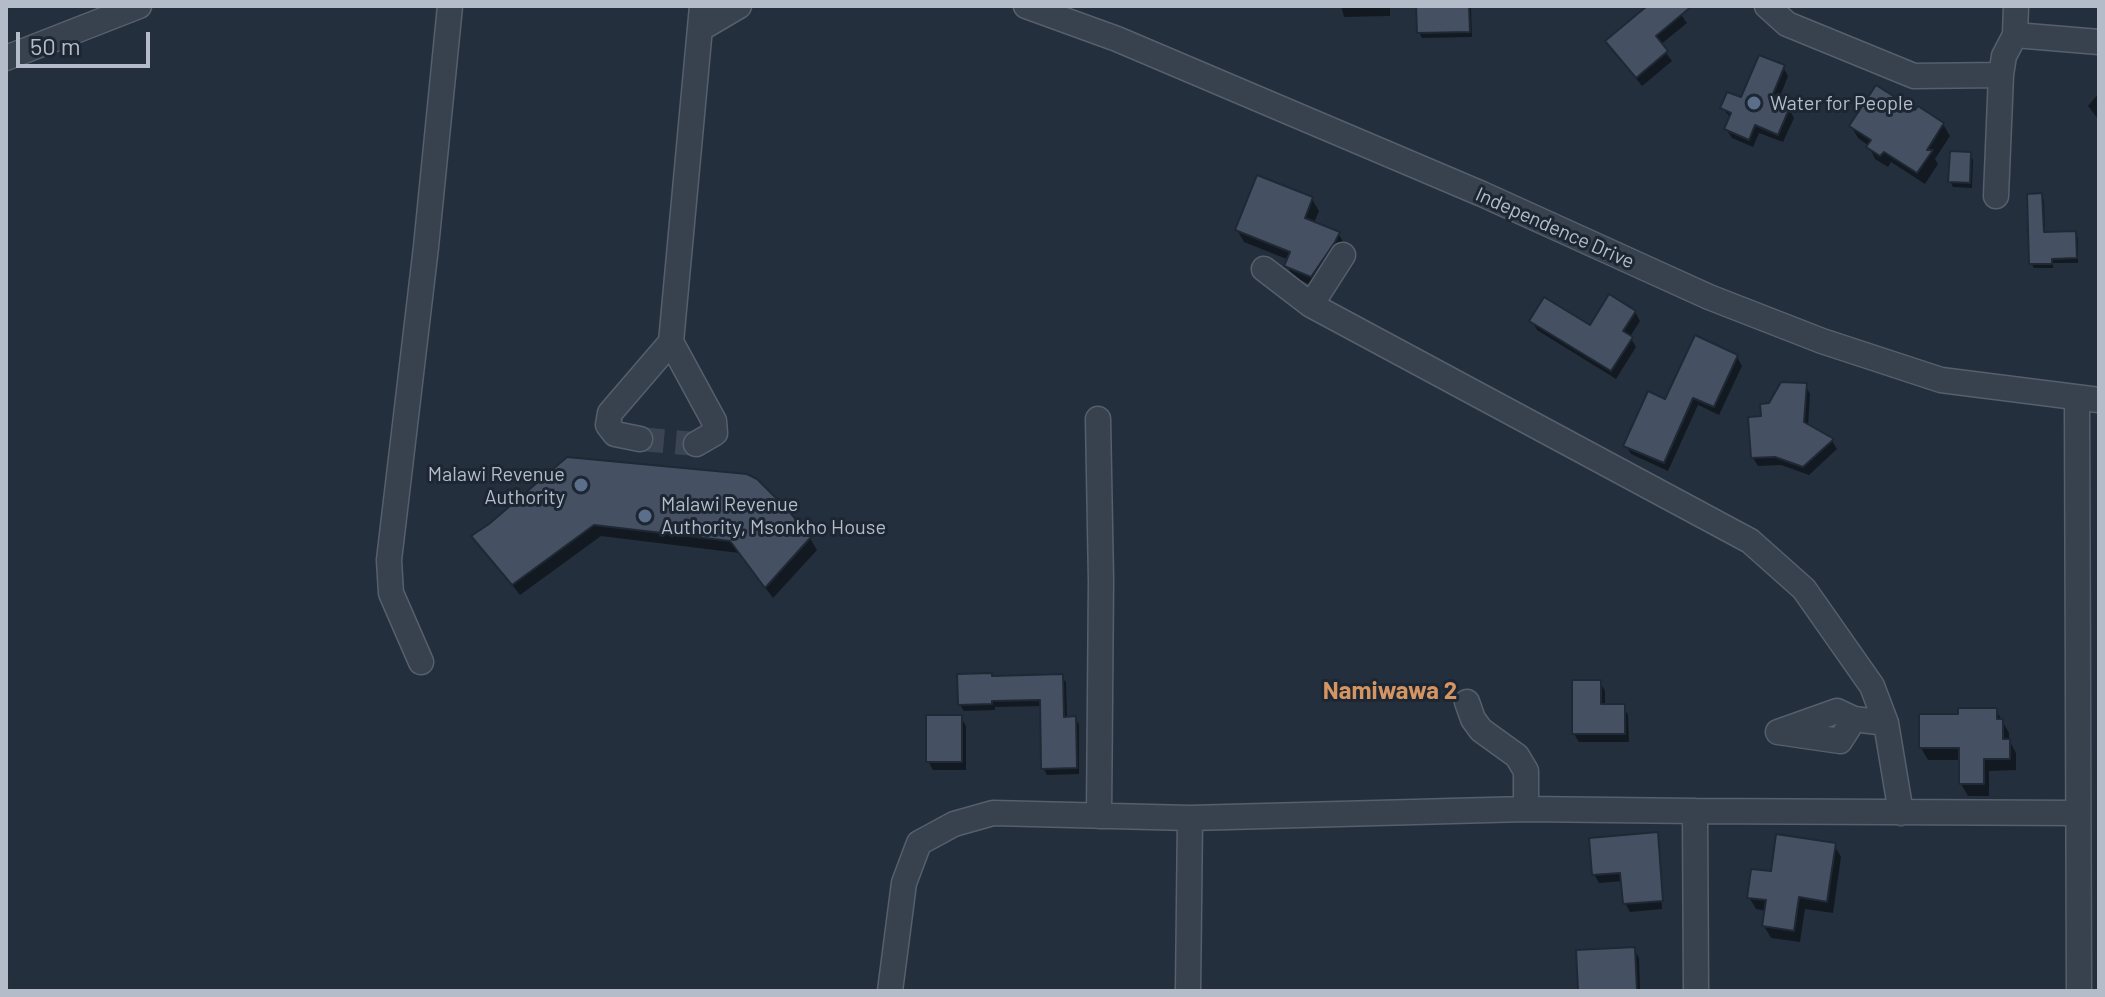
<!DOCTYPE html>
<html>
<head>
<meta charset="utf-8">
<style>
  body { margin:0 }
  #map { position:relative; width:2105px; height:997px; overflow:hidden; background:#242f3e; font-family:Barlow,sans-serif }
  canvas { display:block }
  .frame { position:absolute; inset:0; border:8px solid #b4bcc9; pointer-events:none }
  .scale { position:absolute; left:16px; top:32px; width:134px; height:36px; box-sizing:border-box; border:4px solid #b4bcc9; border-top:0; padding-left:10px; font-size:24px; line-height:28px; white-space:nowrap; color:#b4bcc9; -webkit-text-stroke:6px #1d2633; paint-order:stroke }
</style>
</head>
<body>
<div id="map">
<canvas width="2105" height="997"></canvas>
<div class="frame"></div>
<div class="scale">50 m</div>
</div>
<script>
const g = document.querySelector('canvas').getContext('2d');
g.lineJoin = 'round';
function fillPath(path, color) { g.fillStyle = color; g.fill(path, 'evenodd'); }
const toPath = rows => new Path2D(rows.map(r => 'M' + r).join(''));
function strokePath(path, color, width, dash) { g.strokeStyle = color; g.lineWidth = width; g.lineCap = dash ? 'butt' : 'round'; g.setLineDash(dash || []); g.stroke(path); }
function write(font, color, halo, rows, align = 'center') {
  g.font = font + ' Barlow,sans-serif'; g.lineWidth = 6; g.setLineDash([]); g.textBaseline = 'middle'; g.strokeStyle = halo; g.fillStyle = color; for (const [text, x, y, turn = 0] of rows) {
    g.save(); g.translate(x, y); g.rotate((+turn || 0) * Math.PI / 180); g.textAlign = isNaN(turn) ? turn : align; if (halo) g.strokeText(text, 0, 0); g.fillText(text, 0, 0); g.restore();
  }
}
fillPath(toPath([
  [1341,6,1390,6,1390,16,1344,17],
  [1418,6,1471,6,1472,37,1422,38,1419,32],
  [1650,6,1675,6,1687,23,1660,45,1672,61,1642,86,1607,42],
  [1783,67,1788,76,1777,104,1789,109,1794,118,1783,142,1759,133,1753,147,1732,138,1726,129,1731,118,1722,108,1742,100],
  [2099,93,2099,120,2088,106],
  [1943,124,1950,136,1935,159,1938,164,1925,184,1891,162,1888,167,1875,159,1869,146,1858,138,1851,126],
  [1970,154,1973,160,1972,188,1953,187,1950,181],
  [2041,195,2044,200,2045,234,2075,233,2078,238,2078,263,2053,263,2053,268,2034,268,2031,263],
  [1312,199,1319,211,1314,223,1338,233,1345,245,1318,288,1293,277,1287,266,1289,260,1244,242,1237,230],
  [1635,312,1640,321,1630,337,1636,347,1616,379,1537,330,1532,321,1591,328],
  [1737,357,1742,366,1719,415,1698,405,1668,471,1631,454,1626,446],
  [1805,385,1810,394,1808,427,1832,441,1837,449,1809,475,1781,465,1758,466,1753,458,1763,418,1770,405],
  [747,475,810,538,817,550,773,598,739,553,601,536,520,595,474,536],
  [1062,676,1066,683,1067,719,1075,718,1079,725,1079,774,1047,775,1043,768,1043,706,995,707,995,710,964,711,960,705],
  [1600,682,1605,691,1605,706,1623,706,1628,715,1629,742,1579,742,1574,734],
  [1996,710,2009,733,2009,740,2016,753,2016,770,1989,771,1989,796,1968,796,1961,784,1961,760,1928,760,1921,748,1960,716],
  [961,717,966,726,966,770,933,770,928,761],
  [1656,834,1660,840,1656,840,1662,909,1630,912,1625,903,1623,881,1599,883,1594,874],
  [1834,845,1841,857,1833,913,1805,909,1800,942,1771,938,1764,926,1766,911,1756,909,1749,897,1773,874],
  [1634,949,1639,958,1640,991,1580,991]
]), '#0007');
const building = toPath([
  [1416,6,1469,6,1470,32,1417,33,1416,6],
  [1647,6,1692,6,1656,36,1668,51,1636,78,1605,41,1647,6],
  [1759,55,1785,65,1771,99,1790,107,1778,135,1755,125,1749,140,1724,129,1731,113,1720,108,1727,92,1741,97,1759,55],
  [1876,85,1915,110,1918,106,1944,123,1927,150,1933,150,1917,173,1884,152,1880,156,1866,147,1871,140,1849,126,1876,85],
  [1950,151,1971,152,1970,183,1948,182,1950,151],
  [1257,175,1313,197,1305,218,1340,232,1335,242,1311,277,1284,266,1290,252,1235,230,1257,175],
  [2042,193,2044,232,2076,231,2077,258,2052,259,2052,264,2029,264,2027,194,2042,193],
  [1609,294,1636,311,1623,331,1633,337,1611,371,1529,321,1544,297,1590,325,1609,294],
  [1695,335,1738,355,1714,407,1693,398,1664,463,1623,446,1648,391,1665,399,1695,335],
  [1781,382,1807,383,1804,422,1834,439,1803,467,1775,457,1751,458,1748,417,1761,416,1760,404,1769,403,1781,382],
  [567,457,747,474,757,479,787,509,811,537,765,588,730,541,594,525,512,585,471,536,489,524,567,457],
  [992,673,992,676,1063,674,1064,717,1076,716,1077,768,1041,769,1040,700,992,701,992,704,958,705,957,674,992,673],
  [1572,680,1601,680,1601,704,1625,704,1625,734,1572,734,1572,680],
  [1958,708,1997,708,1997,719,2003,719,2003,739,2010,739,2010,759,1984,759,1984,784,1959,784,1959,748,1919,748,1919,714,1958,714,1958,708],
  [926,715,962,715,962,762,926,762,926,715],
  [1658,832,1663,901,1623,904,1620,873,1592,875,1589,838,1658,832],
  [1776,834,1836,843,1827,902,1799,897,1794,931,1762,926,1766,900,1747,898,1751,869,1771,871,1776,834],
  [1635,947,1637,991,1578,991,1576,950,1635,947]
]);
fillPath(building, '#455162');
strokePath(building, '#1f2835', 2);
strokePath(toPath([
  [640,439,696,444]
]), '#3a4453', 24, [24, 12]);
const minor = toPath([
  [1026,6,1117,39,1482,194,1709,297,1822,341,1941,380,2099,400],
  [1767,6,1787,24,1914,76,2001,75,2004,56,2015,35,2016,6],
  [700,29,739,6],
  [2015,35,2099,42],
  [6,58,139,6],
  [1996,196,2001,75],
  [1264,269,1311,305,1343,255],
  [1311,305,1750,541,1804,589,1872,686,1886,723,1901,813],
  [671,342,702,6],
  [2077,399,2079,991],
  [1098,419,1101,581,1099,816],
  [640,439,615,434,608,425,610,413,671,342,714,421,715,433,696,444],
  [421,662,391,593,389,560,426,247,450,6],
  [1467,702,1473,719,1481,730,1517,756,1526,771,1526,809],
  [1854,719,1840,741,1778,732,1837,711,1854,719,1886,723],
  [890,991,904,883,919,843,954,824,993,813,1190,818],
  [1188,991,1190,818,1526,809,1695,811],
  [1696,991,1695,811,2078,813]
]);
strokePath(minor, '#565f6c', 27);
strokePath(minor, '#38414e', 24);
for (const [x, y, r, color] of [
  [1754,103,8,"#5c6f8a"],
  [581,485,8,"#5c6f8a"],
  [645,516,8,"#5c6f8a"]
]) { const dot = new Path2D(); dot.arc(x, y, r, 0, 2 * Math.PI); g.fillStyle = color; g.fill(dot); strokePath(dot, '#1d2633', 3); }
write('20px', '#b4bcc9', '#1d2633', [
  ["Water for People",1770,103],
  ["Malawi Revenue",565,474,"right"],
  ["Authority",565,497,"right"],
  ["Malawi Revenue",661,504],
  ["Authority, Msonkho House",661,527]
], 'left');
write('20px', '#b4bcc9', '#1d2633', [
  ["Independence Drive",1555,228,24]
]);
write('bold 24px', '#d59563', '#1d2633', [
  ["Namiwawa 2",1390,691]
]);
</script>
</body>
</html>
